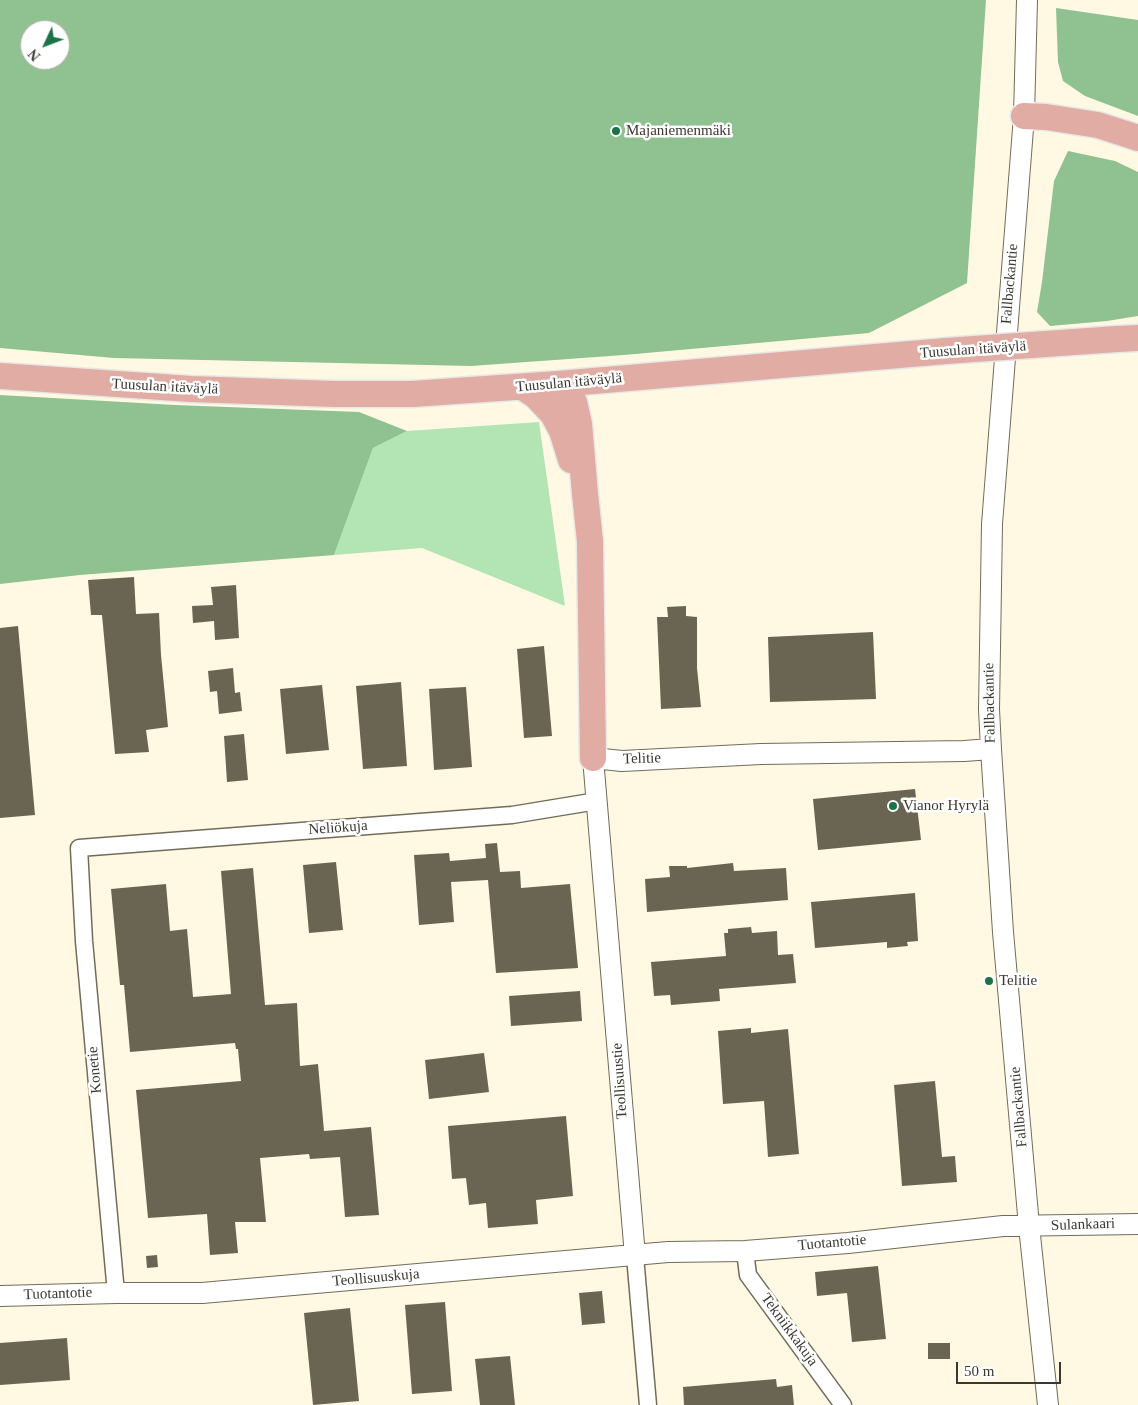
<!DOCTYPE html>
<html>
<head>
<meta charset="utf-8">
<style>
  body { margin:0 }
  #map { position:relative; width:1138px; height:1405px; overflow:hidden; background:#fff9e3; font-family:"Times New Roman",serif }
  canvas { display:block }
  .north { position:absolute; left:20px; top:20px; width:50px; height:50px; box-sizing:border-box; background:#fff; border:1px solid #b0afac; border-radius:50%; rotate:227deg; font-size:14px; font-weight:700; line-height:20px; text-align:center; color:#3a3830 }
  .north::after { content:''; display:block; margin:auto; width:18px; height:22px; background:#1a7448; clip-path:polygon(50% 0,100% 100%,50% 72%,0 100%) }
  .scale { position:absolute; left:956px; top:1362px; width:105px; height:22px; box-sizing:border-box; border:2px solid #3a3830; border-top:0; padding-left:6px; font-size:15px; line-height:18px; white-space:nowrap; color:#3a3830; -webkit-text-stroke:4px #fff; paint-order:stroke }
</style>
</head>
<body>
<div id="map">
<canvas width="1138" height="1405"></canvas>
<div class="north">N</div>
<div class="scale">50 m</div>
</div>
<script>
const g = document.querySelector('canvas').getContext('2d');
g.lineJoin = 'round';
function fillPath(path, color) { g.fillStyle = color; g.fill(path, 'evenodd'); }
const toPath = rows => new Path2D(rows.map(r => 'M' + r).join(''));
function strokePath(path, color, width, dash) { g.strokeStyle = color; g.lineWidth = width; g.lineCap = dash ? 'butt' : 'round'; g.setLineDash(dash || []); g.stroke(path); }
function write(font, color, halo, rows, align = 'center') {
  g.font = font + ' "Times New Roman",serif'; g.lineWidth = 5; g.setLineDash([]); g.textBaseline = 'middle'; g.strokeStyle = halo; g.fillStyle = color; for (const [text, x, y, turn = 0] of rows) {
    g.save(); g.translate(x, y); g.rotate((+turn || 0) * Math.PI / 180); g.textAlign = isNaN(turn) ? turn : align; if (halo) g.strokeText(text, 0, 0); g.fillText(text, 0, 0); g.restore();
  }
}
fillPath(toPath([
  [539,422,565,606,422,548,334,555,373,448,407,431]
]), '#b3e4b3');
fillPath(toPath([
  [0,0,986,0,967,283,869,333,624,355,471,366,114,358,0,348],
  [30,30,60,30,60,60,30,60],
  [1056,8,1138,20,1138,116,1085,96,1063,81,1058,62],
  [1068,151,1115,161,1138,172,1138,316,1107,321,1050,326,1037,312,1042,282,1054,181],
  [0,395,175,405,359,412,407,431,373,448,334,555,80,575,0,584]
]), '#90c190');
fillPath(toPath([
  [134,577,136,614,159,613,161,655,168,727,146,730,149,752,115,754,102,615,91,615,88,580],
  [236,585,239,638,215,640,214,621,193,623,192,606,213,605,211,587],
  [686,606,686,616,697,617,697,668,701,707,661,709,657,617,668,617,667,607],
  [18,626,35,815,0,818,0,628],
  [873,632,876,699,770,702,768,637],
  [544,646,552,736,524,738,517,649],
  [233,668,235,693,240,692,242,711,219,714,217,691,210,692,208,671],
  [401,682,407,766,363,769,356,686],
  [322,685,329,750,286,754,280,689],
  [466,687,472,767,434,770,429,689],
  [244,734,248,780,227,782,224,736],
  [915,789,921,840,818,850,813,799],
  [497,843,500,872,520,871,521,888,570,884,578,968,496,973,488,880,451,882,454,922,419,925,414,855,449,853,450,861,486,858,485,844],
  [336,862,343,930,309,933,303,865],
  [733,863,734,871,786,868,788,900,647,912,645,879,670,877,669,866,687,866,687,868],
  [253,868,265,1005,297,1003,300,1066,318,1064,324,1131,371,1127,379,1215,345,1217,340,1157,310,1159,309,1154,260,1158,266,1222,235,1222,238,1253,210,1255,207,1214,148,1218,136,1090,241,1081,238,1049,236,1049,235,1043,130,1052,124,985,120,985,111,889,166,884,170,931,187,929,193,997,231,994,221,871],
  [915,893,918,941,907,942,908,946,887,948,887,942,815,948,811,902],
  [751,927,752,933,777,931,778,955,793,954,796,983,719,989,720,1001,671,1005,670,995,654,996,651,962,726,956,724,933,728,933,728,929],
  [580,991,582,1021,511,1026,509,996],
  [751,1028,751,1033,788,1029,799,1154,768,1157,764,1101,723,1104,718,1031],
  [484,1053,489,1092,429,1099,425,1060],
  [935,1081,942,1157,955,1156,957,1182,902,1186,894,1085],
  [566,1116,573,1196,536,1200,538,1224,488,1228,486,1203,469,1205,466,1178,452,1179,448,1126],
  [157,1255,158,1267,147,1268,146,1256],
  [878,1266,886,1339,852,1342,847,1293,817,1296,815,1272],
  [602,1291,605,1323,582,1325,579,1293],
  [445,1302,452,1391,412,1394,405,1305],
  [350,1308,359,1401,313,1405,304,1313],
  [67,1338,70,1380,0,1385,0,1343],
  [928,1343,950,1343,950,1359,928,1359],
  [510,1356,515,1405,480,1405,475,1359],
  [776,1379,777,1387,792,1385,794,1405,684,1405,683,1387]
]), '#6a6552');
const minor = toPath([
  [745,1251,748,1275,843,1405],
  [635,1256,648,1405],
  [116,1293,84,941,79,848,512,815,597,801]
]);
const tertiary = toPath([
  [1027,0,1024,116,992,524,989,709,991,749,1003,932,1029,1226,1048,1405],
  [635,1256,593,758,622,761,761,754,964,751,991,749],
  [0,1296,116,1293,202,1293,668,1252,745,1251,848,1243,1003,1226,1138,1224]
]);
const primary = toPath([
  [1024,116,1046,117,1098,125,1138,138],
  [1117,339,1138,338],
  [0,376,191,389,335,394,412,394,558,384,946,351],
  [558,384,566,389,574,402,579,424,585,494,590,541,593,758],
  [523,387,536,396,553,414,562,431,571,460]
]);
strokePath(minor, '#716c5a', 19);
strokePath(tertiary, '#716c5a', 22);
strokePath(primary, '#e7e7e6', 29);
strokePath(minor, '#fff', 16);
strokePath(tertiary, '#fff', 20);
strokePath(primary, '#e0aca3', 26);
const primaryBridge = toPath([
  [946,351,1117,339]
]);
strokePath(primaryBridge, '#e7e7e6', 29, []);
strokePath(primaryBridge, '#e0aca3', 26);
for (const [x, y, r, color] of [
  [616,131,5,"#1a7448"],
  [893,806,5,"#1a7448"],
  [989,981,5,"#1a7448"]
]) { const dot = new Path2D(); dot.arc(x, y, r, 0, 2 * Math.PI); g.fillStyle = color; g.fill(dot); strokePath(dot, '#fff', 2); }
write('15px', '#3a3830', '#fff', [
  ["Majaniemenmäki",626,131],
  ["Vianor Hyrylä",903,806],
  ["Telitie",999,981]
], 'left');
write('15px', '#3a3830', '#fff', [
  ["Fallbackantie",1010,284,-85],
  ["Tuusulan itäväylä",973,350,-4],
  ["Tuusulan itäväylä",569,383,-5],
  ["Tuusulan itäväylä",165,387,3],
  ["Fallbackantie",990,703,-91],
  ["Telitie",642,759,-2],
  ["Neliökuja",338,828,-4],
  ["Konetie",95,1070,-95],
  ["Teollisuustie",620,1081,-94],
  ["Fallbackantie",1019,1107,-95],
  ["Sulankaari",1083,1225,-2],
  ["Tuotantotie",832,1243,-5],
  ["Teollisuuskuja",376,1278,-5],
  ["Tuotantotie",58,1294,-2],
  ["Tekniikkakuja",789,1330,54]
]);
</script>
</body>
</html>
